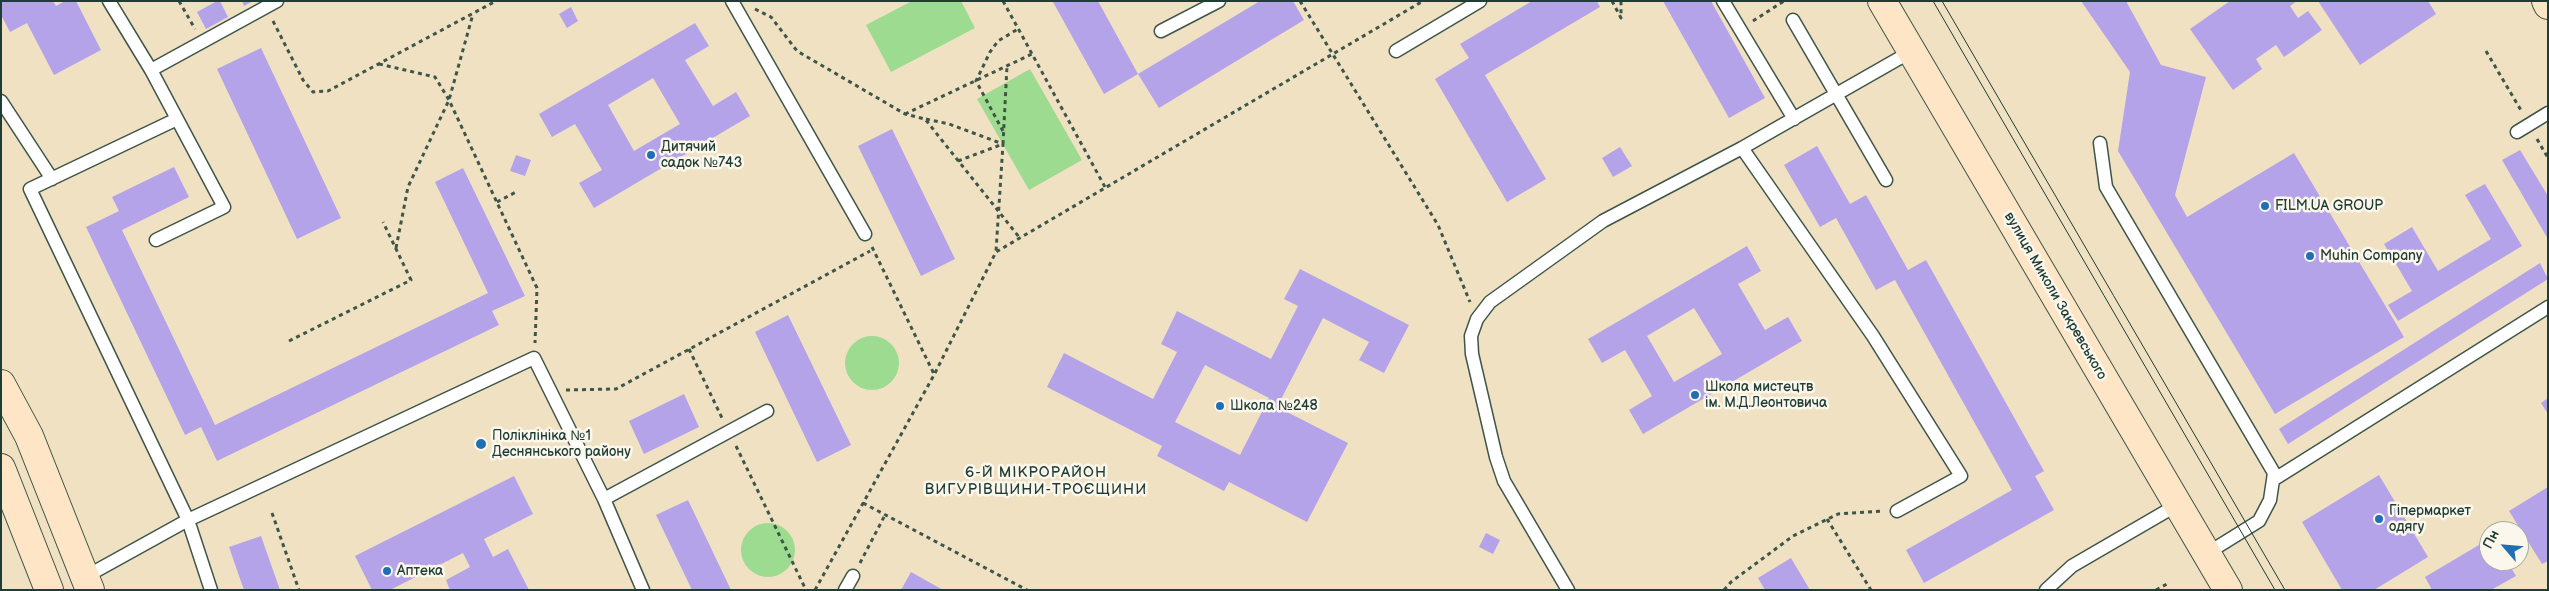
<!DOCTYPE html>
<html>
<head>
<meta charset="utf-8">
<style>
  body { margin:0 }
  #map { position:relative; width:2549px; height:591px; overflow:hidden; background:#f0e1c3; font-family:"Balsamiq Sans",sans-serif }
  canvas { display:block }
  .frame { position:absolute; inset:0; border:2px solid #1f3d34; pointer-events:none }
  .north { position:absolute; left:2479px; top:521px; width:50px; height:50px; box-sizing:border-box; background:#fbf7ec; border:1px solid #a3ada2; border-radius:50%; rotate:297deg; font-size:14px; font-weight:700; line-height:20px; text-align:center; color:#1f3d34 }
  .north::after { content:''; display:block; margin:auto; width:18px; height:22px; background:#1f6fb2; clip-path:polygon(50% 0,100% 100%,50% 72%,0 100%) }
</style>
</head>
<body>
<div id="map">
<canvas width="2549" height="591"></canvas>
<div class="frame"></div>
<div class="north">Пн</div>
</div>
<script>
const g = document.querySelector('canvas').getContext('2d');
g.lineJoin = 'round';
function fillPath(path, color) { g.fillStyle = color; g.fill(path, 'evenodd'); }
const toPath = rows => new Path2D(rows.map(r => 'M' + r).join(''));
function strokePath(path, color, width, dash) { g.strokeStyle = color; g.lineWidth = width; g.lineCap = dash ? 'butt' : 'round'; g.setLineDash(dash || []); g.stroke(path); }
function write(font, color, halo, rows, align = 'center') {
  g.font = font + ' "Balsamiq Sans",sans-serif'; g.lineWidth = 5; g.setLineDash([]); g.textBaseline = 'middle'; g.strokeStyle = halo; g.fillStyle = color; for (const [text, x, y, turn = 0] of rows) {
    g.save(); g.translate(x, y); g.rotate((+turn || 0) * Math.PI / 180); g.textAlign = isNaN(turn) ? turn : align; if (halo) g.strokeText(text, 0, 0); g.fillText(text, 0, 0); g.restore();
  }
}
fillPath(toPath([
  [912,1,961,1,975,28,891,72,866,25],
  [1030,69,1082,160,1029,190,977,99],
  '845 363a27 27 0 1 1 54 0a27 27 0 1 1-54 0Z',
  '741 550a27 27 0 1 1 54 0a27 27 0 1 1-54 0Z'
]), '#9ddb90');
fillPath(toPath([
  [1,1,53,1,56,6,65,1,76,1,101,50,54,75,27,23,10,32,1,15],
  [217,1,220,1,228,17,206,29,197,12],
  [242,1,253,1,244,6],
  [1098,1,1138,74,1104,94,1053,2],
  [1260,1,1293,1,1304,20,1159,108,1138,74],
  [1532,1,1597,1,1600,7,1485,75,1546,179,1507,202,1435,79,1469,58,1460,44],
  [1663,1,1711,1,1765,98,1729,118],
  [2081,1,2126,1,2161,65,2206,77,2175,195,2187,217,2294,153,2404,337,2275,414,2118,151,2130,72],
  [2230,1,2297,1,2290,6,2298,18,2308,11,2322,30,2284,57,2276,45,2256,59,2262,69,2233,90,2190,29],
  [2318,1,2428,1,2436,14,2360,65],
  [571,7,578,21,567,28,559,14],
  [695,23,709,46,685,60,713,106,736,92,750,116,594,208,579,183,602,170,575,124,552,137,539,114],
  [653,78,680,124,634,151,608,105],
  [261,48,341,218,297,239,217,69],
  [892,129,955,259,921,276,858,146],
  [1817,146,1850,204,1866,195,1908,270,1926,260,2044,471,2035,476,2054,510,1924,583,1906,550,2012,490,1895,280,1876,290,1836,218,1820,227,1784,165],
  [1620,147,1632,166,1613,177,1602,158],
  [2520,150,2548,196,2548,239,2502,160],
  [516,155,531,160,525,176,510,171],
  [174,167,189,197,122,230,215,425,488,293,435,182,463,168,525,296,492,311,499,325,217,461,201,427,185,435,86,227,119,211,112,197],
  [2485,184,2522,246,2398,321,2388,305,2412,291,2384,244,2412,227,2438,271,2491,239,2465,195],
  [1747,246,1761,271,1738,284,1765,330,1788,317,1802,341,1643,434,1629,410,1652,396,1625,350,1602,363,1588,339],
  [1694,308,1722,354,1674,382,1647,336],
  [2540,263,2548,279,2288,444,2279,429],
  [1300,269,1409,325,1384,373,1359,360,1369,342,1323,318,1277,407,1348,443,1307,522,1229,482,1224,491,1157,456,1162,446,1047,387,1064,353,1153,399,1177,352,1161,344,1177,311,1271,359,1298,306,1284,299],
  [1205,365,1269,398,1240,455,1175,422],
  [788,315,851,445,817,462,755,332],
  [684,394,699,427,644,454,629,421],
  [2548,398,2548,414,2541,403],
  [2379,475,2428,557,2374,590,2342,590,2302,522],
  [514,476,533,514,484,539,493,557,508,549,529,590,450,590,446,580,470,567,463,553,390,590,372,590,355,556],
  [2548,487,2548,561,2542,564,2509,511],
  [688,500,731,590,692,590,656,515],
  [1486,533,1500,540,1493,554,1479,547],
  [261,536,280,590,244,590,238,573,229,547],
  [2489,539,2489,561,2507,561,2516,576,2491,590,2432,590,2425,577],
  [1791,558,1810,590,1765,590,1758,578],
  [911,572,943,590,901,590]
]), '#b5a3e9');
const lane = toPath([
  [109,1,151,70,224,207,156,240],
  [732,1,865,234],
  [1723,1,1794,119],
  [1793,20,1886,180],
  [1161,31,1219,1],
  [1396,51,1480,1],
  [151,70,277,1],
  [1,101,52,179],
  [177,119,30,189,188,520,211,590],
  [2517,132,2548,113],
  [2100,143,2106,187,2274,473,2270,500,2259,521,2206,554],
  [1742,148,1873,336,1961,476,1897,511],
  [2273,480,2548,307],
  [604,499,767,411],
  [85,577,188,520,534,358,604,499,643,590],
  [845,590,853,576],
  [1568,590,1504,481,1496,457,1472,354,1471,336,1477,319,1490,302,1603,221,1742,148,1912,51],
  [2046,590,2072,566,2177,505]
]);
const secondary = toPath([
  [1882,1,2228,590],
  [2546,1,2548,5],
  [1,384,29,436,90,590],
  [1,468,49,590]
]);
strokePath(lane, '#3e5649', 15);
strokePath(secondary, '#3e5649', 30);
strokePath(toPath([
  [179,1,195,29],
  [1003,1,1105,187],
  [1300,1,1438,225,1470,302],
  [1612,1,1621,18,1621,1],
  [755,9,771,17,797,51,905,114,925,119,1019,237],
  [273,21,303,80,313,92,328,91,496,1],
  [1753,21,1784,1],
  [2486,51,2522,112],
  [379,64,435,77,449,100,537,288,535,343],
  [905,114,1032,54],
  [926,119,949,124,1003,144,996,251],
  [1003,131,976,81,990,52,998,41,1018,29],
  [2537,139,2548,158],
  [958,161,1003,144,1007,66],
  [497,202,516,192],
  [872,247,934,374],
  [396,248,408,187,449,100,473,14],
  [289,341,411,280,383,222],
  [689,349,722,418],
  [566,390,616,389,870,251],
  [736,446,806,590],
  [863,503,1027,590],
  [272,513,299,590],
  [1827,519,1871,590],
  [860,563,885,515],
  [815,590,934,375,996,252,1423,1],
  [1724,590,1731,582,1793,536,1838,514,1882,511],
  [2156,590,2167,584]
]), '#3e5649', 3, [4, 4]);
strokePath(lane, '#fff', 12);
strokePath(secondary, '#fde5c5', 28);
strokePath(toPath([
  [1933,1,2275,590],
  [1942,1,2285,590]
]), '#1f3d34', 1);
for (const [x, y, r, color] of [
  [651,155,5,"#1f6fb2"],
  [2265,206,5,"#1f6fb2"],
  [2310,256,5,"#1f6fb2"],
  [1695,395,5,"#1f6fb2"],
  [1220,406,5,"#1f6fb2"],
  [481,444,6,"#1f6fb2"],
  [2379,519,5,"#1f6fb2"],
  [387,571,5,"#1f6fb2"]
]) { const dot = new Path2D(); dot.arc(x, y, r, 0, 2 * Math.PI); g.fillStyle = color; g.fill(dot); strokePath(dot, '#fbf7ec', 2); }
write('14px', '#1f3d34', '#fbf7ec', [
  ["Дитячий",661,147],
  ["садок №743",661,163],
  ["FILM.UA GROUP",2275,206],
  ["Muhin Company",2320,256],
  ["Школа мистецтв",1705,387],
  ["ім. М.Д.Леонтовича",1705,403],
  ["Школа №248",1230,406],
  ["Поліклініка №1",492,436],
  ["Деснянського району",492,452],
  ["Гіпермаркет",2389,511],
  ["одягу",2389,527],
  ["Аптека",397,571]
], 'left');
write('14px', '#1f3d34', '#fbf7ec', [
  ["вулиця Миколи Закревського",2055,296,60]
]);
g.letterSpacing = '1px';
write('15px', '#1f3d34', '#fbf7ec', [
  ["6-Й МІКРОРАЙОН",1036,473],
  ["ВИГУРІВЩИНИ-ТРОЄЩИНИ",1036,490]
]);
g.letterSpacing = '0px';
</script>
</body>
</html>
